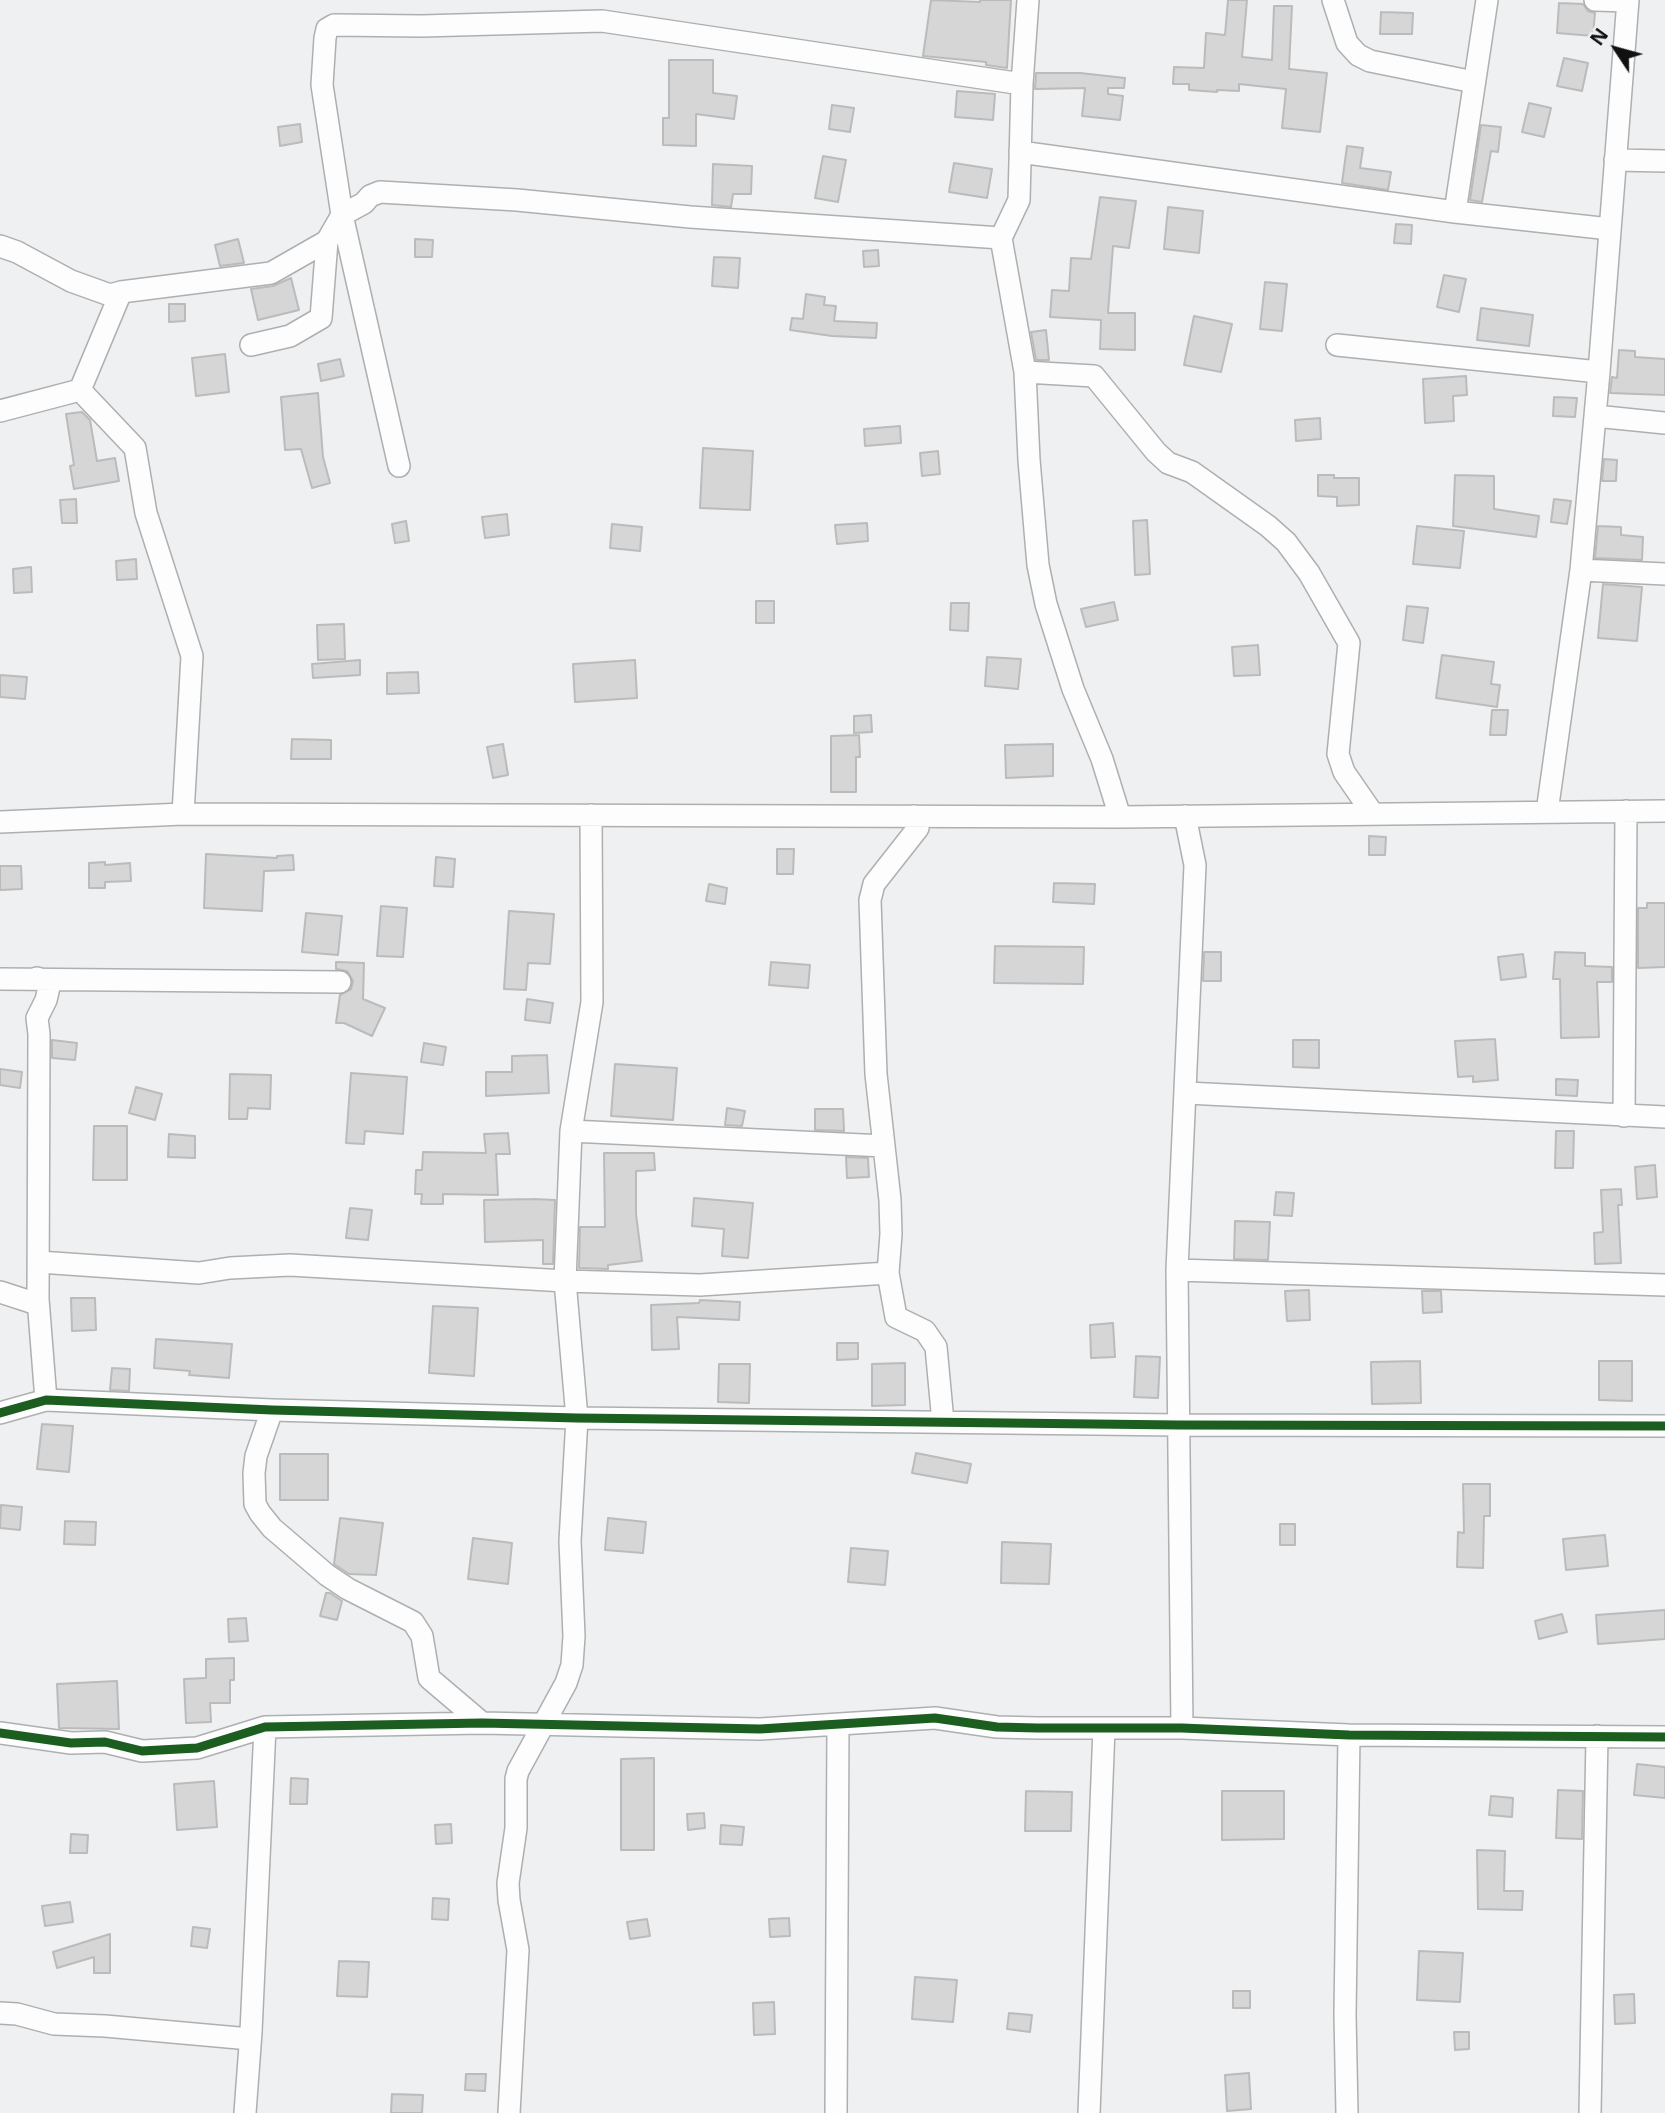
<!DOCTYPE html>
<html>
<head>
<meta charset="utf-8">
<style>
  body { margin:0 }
  #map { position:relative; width:1665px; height:2113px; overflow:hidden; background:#eff0f1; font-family:"Open Sans",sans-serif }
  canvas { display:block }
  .north { position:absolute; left:1581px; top:14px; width:70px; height:70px; -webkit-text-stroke:5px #eef0f2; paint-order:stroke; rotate:306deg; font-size:19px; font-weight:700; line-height:28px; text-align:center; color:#111112 }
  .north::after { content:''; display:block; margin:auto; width:24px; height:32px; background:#111112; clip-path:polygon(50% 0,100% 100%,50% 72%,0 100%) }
</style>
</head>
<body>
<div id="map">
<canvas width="1665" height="2113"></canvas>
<div class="north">N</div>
</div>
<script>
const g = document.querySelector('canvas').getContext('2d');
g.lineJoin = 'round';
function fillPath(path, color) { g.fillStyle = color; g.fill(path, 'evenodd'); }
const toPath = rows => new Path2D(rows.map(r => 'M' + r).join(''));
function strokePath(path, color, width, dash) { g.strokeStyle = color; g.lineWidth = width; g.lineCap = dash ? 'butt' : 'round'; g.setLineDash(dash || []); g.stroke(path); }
const building = toPath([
  [931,0,980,2,980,0,1011,0,1007,68,986,65,986,62,923,56,931,0],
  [1228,0,1247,0,1242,57,1272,60,1274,6,1292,6,1289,69,1327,73,1320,132,1282,128,1286,89,1239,84,1239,91,1217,90,1217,92,1189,90,1189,84,1173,84,1174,67,1204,68,1206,33,1225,35,1228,0],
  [1559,3,1583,4,1588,11,1595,13,1593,36,1557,33,1559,3],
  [1381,12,1413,13,1412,34,1380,34,1381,12],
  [1564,58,1588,63,1582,91,1557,86,1564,58],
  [669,60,713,60,713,93,737,96,734,119,696,114,696,146,663,145,663,118,669,118,669,60],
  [1036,73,1080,73,1125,78,1124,88,1108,88,1108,94,1123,96,1120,120,1082,116,1085,88,1035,89,1036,73],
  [957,91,995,94,993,120,955,117,957,91],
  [1529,103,1551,108,1544,137,1522,132,1529,103],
  [832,105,854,108,850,132,829,129,832,105],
  [300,124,302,142,280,146,278,127,300,124],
  [1481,125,1501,127,1498,152,1491,151,1482,202,1470,200,1481,125],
  [1347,146,1363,148,1360,168,1391,172,1388,190,1342,183,1347,146],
  [823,156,846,160,838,202,815,198,823,156],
  [954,163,992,169,987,198,949,192,954,163],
  [713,164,752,166,751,194,733,194,731,207,712,205,713,164],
  [1100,197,1136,201,1129,248,1113,246,1108,313,1135,313,1135,350,1100,349,1101,320,1050,317,1052,290,1069,291,1071,258,1091,259,1100,197],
  [1168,207,1203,211,1199,253,1164,249,1168,207],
  [1396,224,1412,225,1411,244,1394,243,1396,224],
  [238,239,244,263,220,266,215,245,238,239],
  [415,239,433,240,432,257,415,257,415,239],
  [878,250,879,266,864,267,863,251,878,250],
  [714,257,740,258,738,288,712,286,714,257],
  [1444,275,1466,279,1459,312,1437,307,1444,275],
  [291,278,299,310,258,320,251,289,273,286,291,278],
  [1265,282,1287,284,1282,331,1260,329,1265,282],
  [806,294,825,297,824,305,836,306,834,321,877,323,876,338,832,336,790,330,792,318,803,319,806,294],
  [169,304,185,304,185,321,169,322,169,304],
  [1481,308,1533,315,1529,346,1477,340,1481,308],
  [1194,316,1232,324,1221,372,1184,365,1194,316],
  [1046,330,1049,360,1036,360,1031,332,1046,330],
  [1619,350,1635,351,1635,357,1665,359,1665,395,1610,393,1612,377,1617,378,1619,350],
  [225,354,229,392,196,396,192,358,225,354],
  [340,359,344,376,321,381,318,364,340,359],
  [1466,376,1467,395,1453,396,1454,421,1425,423,1423,379,1466,376],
  [318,393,323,457,330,483,312,488,301,449,285,450,281,397,318,393],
  [1554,397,1577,398,1575,417,1553,416,1554,397],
  [82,412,90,420,97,461,115,458,119,481,74,489,70,466,74,465,66,414,82,412],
  [1320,418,1321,439,1296,441,1295,420,1320,418],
  [900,426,901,443,865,446,864,429,900,426],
  [703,448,753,451,750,510,700,508,703,448],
  [938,451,940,474,922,476,920,453,938,451],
  [1604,459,1617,460,1616,481,1602,481,1604,459],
  [1318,475,1334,475,1334,478,1359,478,1359,505,1337,506,1337,497,1318,496,1318,475],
  [1455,475,1494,476,1494,509,1539,516,1536,537,1453,526,1455,475],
  [76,499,77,523,62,523,60,500,76,499],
  [1554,499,1571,501,1567,524,1551,522,1554,499],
  [507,514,509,535,485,538,482,517,507,514],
  [1147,520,1150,574,1135,575,1133,521,1147,520],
  [406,521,409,541,395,543,392,524,406,521],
  [867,523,868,541,837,544,835,525,867,523],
  [612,524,642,527,640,551,610,548,612,524],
  [1417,526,1464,531,1460,568,1413,564,1417,526],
  [1598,526,1621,527,1621,535,1643,537,1642,560,1595,558,1598,526],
  [136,559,137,579,117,580,116,561,136,559],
  [31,567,32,592,14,593,13,569,31,567],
  [1603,584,1642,587,1637,641,1598,638,1603,584],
  [756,601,774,601,774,623,756,623,756,601],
  [1114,602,1118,620,1086,627,1081,609,1114,602],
  [951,603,969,603,968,631,950,630,951,603],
  [1407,606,1428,608,1423,643,1403,640,1407,606],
  [344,624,345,659,318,660,317,625,344,624],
  [1258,645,1260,675,1234,676,1232,647,1258,645],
  [1442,655,1494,662,1491,684,1500,685,1497,707,1436,698,1442,655],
  [987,657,1021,659,1018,689,985,686,987,657],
  [360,660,360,675,313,678,312,664,360,660],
  [635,660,637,698,575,702,573,664,635,660],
  [418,672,419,693,387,694,387,673,418,672],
  [0,675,27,677,25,699,0,697,0,675],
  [1492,710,1508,710,1506,735,1490,735,1492,710],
  [871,715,872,732,854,733,854,716,871,715],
  [859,735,860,757,856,757,856,792,831,792,831,736,859,735],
  [292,739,331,740,331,759,291,759,292,739],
  [503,744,508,775,493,778,487,747,503,744],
  [1053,744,1053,776,1006,778,1005,745,1053,744],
  [1369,836,1386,837,1385,855,1369,855,1369,836],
  [777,849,794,849,793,874,777,874,777,849],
  [206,854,277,858,277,856,293,855,294,870,264,871,262,911,204,908,206,854],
  [436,857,455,859,453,887,434,886,436,857],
  [105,862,105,865,130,863,131,881,105,882,105,888,89,888,89,863,105,862],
  [0,866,21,866,22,889,0,890,0,866],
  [1054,883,1095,884,1094,904,1053,902,1054,883],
  [709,884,727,888,725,904,706,901,709,884],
  [1647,903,1665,903,1665,967,1638,968,1638,908,1647,908,1647,903],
  [381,906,407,908,403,957,377,956,381,906],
  [509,911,554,914,550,964,528,963,526,990,504,989,509,911],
  [306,913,342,916,338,955,302,952,306,913],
  [995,946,1084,947,1083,984,994,983,995,946],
  [1204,952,1221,952,1221,981,1203,981,1204,952],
  [1555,952,1585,953,1585,966,1612,967,1612,982,1597,982,1599,1037,1561,1038,1560,979,1553,979,1555,952],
  [1523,954,1526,977,1501,980,1498,957,1523,954],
  [336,962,364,963,363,999,385,1008,372,1036,344,1023,336,1023,340,995,351,989,353,981,347,971,336,969,336,962],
  [771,962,810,965,808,988,769,985,771,962],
  [527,999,553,1003,550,1023,525,1020,527,999],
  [1495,1039,1498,1080,1473,1082,1473,1076,1458,1077,1455,1041,1495,1039],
  [52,1040,77,1043,75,1060,52,1058,52,1040],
  [1293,1040,1319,1040,1319,1068,1293,1067,1293,1040],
  [424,1043,446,1047,443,1065,421,1062,424,1043],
  [547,1055,549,1093,486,1096,486,1072,512,1072,512,1056,547,1055],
  [615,1064,677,1068,673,1120,611,1116,615,1064],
  [0,1069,22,1072,20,1088,0,1085,0,1069],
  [351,1073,407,1077,403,1134,365,1131,364,1144,346,1143,351,1073],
  [230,1074,271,1075,270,1109,248,1108,247,1119,229,1119,230,1074],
  [1556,1079,1578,1080,1577,1096,1556,1095,1556,1079],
  [136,1087,162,1094,155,1120,129,1113,136,1087],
  [727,1108,745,1111,742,1126,725,1125,727,1108],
  [815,1109,843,1109,844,1131,815,1130,815,1109],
  [94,1126,127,1126,127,1180,93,1180,94,1126],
  [1556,1131,1574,1131,1573,1168,1555,1168,1556,1131],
  [508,1133,510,1154,496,1154,498,1195,443,1194,443,1204,421,1204,422,1194,415,1194,416,1170,422,1170,423,1152,486,1153,484,1134,508,1133],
  [169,1134,195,1136,195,1158,168,1157,169,1134],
  [604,1153,654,1153,655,1170,636,1171,636,1214,642,1261,608,1265,608,1269,579,1268,580,1227,605,1227,604,1153],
  [846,1157,868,1158,869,1177,847,1178,846,1157],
  [1655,1165,1657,1197,1637,1199,1635,1167,1655,1165],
  [1621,1189,1622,1205,1618,1205,1621,1263,1595,1264,1594,1233,1603,1232,1601,1190,1621,1189],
  [1276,1192,1294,1193,1292,1216,1274,1215,1276,1192],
  [694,1198,753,1203,748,1258,722,1256,724,1229,692,1226,694,1198],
  [533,1199,555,1200,553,1264,543,1264,543,1240,485,1242,484,1200,533,1199],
  [350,1208,372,1210,368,1240,346,1238,350,1208],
  [1235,1221,1270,1222,1268,1260,1234,1259,1235,1221],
  [1309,1290,1310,1320,1287,1321,1285,1291,1309,1290],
  [1422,1291,1441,1291,1442,1312,1423,1313,1422,1291],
  [71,1298,95,1298,96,1330,72,1331,71,1298],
  [700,1300,740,1302,739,1320,677,1317,679,1349,652,1350,651,1305,699,1303,700,1300],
  [433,1306,478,1308,474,1376,429,1373,433,1306],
  [1113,1323,1115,1357,1091,1358,1090,1325,1113,1323],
  [156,1339,232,1344,229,1378,189,1375,190,1371,154,1368,156,1339],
  [837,1343,858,1343,858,1359,837,1360,837,1343],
  [1136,1356,1160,1357,1158,1398,1134,1397,1136,1356],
  [1420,1361,1421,1403,1372,1404,1371,1362,1420,1361],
  [1599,1361,1632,1361,1632,1401,1599,1400,1599,1361],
  [905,1363,905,1405,872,1406,872,1364,905,1363],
  [719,1364,750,1364,749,1403,718,1402,719,1364],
  [112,1368,130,1369,129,1391,110,1390,112,1368],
  [42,1424,73,1426,69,1472,37,1469,42,1424],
  [916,1453,971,1464,967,1483,912,1473,916,1453],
  [280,1454,328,1454,328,1500,280,1500,280,1454],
  [1463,1484,1490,1484,1490,1516,1484,1516,1483,1568,1457,1567,1458,1532,1464,1533,1463,1484],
  [1,1505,22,1507,20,1530,0,1528,1,1505],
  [340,1518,383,1523,376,1575,349,1574,334,1564,340,1518],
  [608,1518,646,1522,643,1553,605,1550,608,1518],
  [65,1521,96,1522,95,1545,64,1544,65,1521],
  [1280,1524,1295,1524,1295,1545,1280,1545,1280,1524],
  [1605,1535,1608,1566,1566,1570,1563,1539,1605,1535],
  [473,1538,512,1543,508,1584,468,1579,473,1538],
  [1002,1542,1051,1544,1049,1584,1001,1583,1002,1542],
  [851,1548,888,1551,885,1585,848,1582,851,1548],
  [326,1593,330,1593,342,1601,337,1620,320,1616,326,1593],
  [1665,1610,1665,1639,1598,1644,1596,1615,1665,1610],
  [1562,1614,1567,1632,1539,1639,1535,1621,1562,1614],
  [246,1618,248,1641,229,1642,228,1619,246,1618],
  [234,1658,234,1680,230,1680,230,1703,210,1703,211,1722,186,1723,184,1679,206,1678,206,1659,234,1658],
  [117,1681,119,1729,59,1728,57,1684,117,1681],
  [654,1758,654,1850,621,1850,621,1759,654,1758],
  [1637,1764,1665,1767,1665,1798,1634,1795,1637,1764],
  [291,1778,308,1779,307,1804,290,1804,291,1778],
  [214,1781,217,1827,177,1830,174,1784,214,1781],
  [1558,1790,1583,1791,1582,1839,1556,1838,1558,1790],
  [1026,1791,1072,1792,1071,1831,1025,1831,1026,1791],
  [1222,1791,1284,1791,1284,1839,1222,1840,1222,1791],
  [1491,1796,1513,1798,1512,1817,1489,1815,1491,1796],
  [704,1813,705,1828,688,1830,687,1814,704,1813],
  [451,1824,452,1843,436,1844,435,1825,451,1824],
  [721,1825,744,1827,742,1845,720,1844,721,1825],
  [71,1834,88,1835,87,1853,70,1853,71,1834],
  [1477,1850,1505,1851,1504,1891,1523,1891,1522,1910,1478,1909,1477,1850],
  [433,1898,449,1899,448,1920,432,1919,433,1898],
  [70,1902,73,1922,45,1926,42,1906,70,1902],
  [789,1918,790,1936,770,1937,769,1919,789,1918],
  [647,1919,650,1936,630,1939,627,1922,647,1919],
  [193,1927,210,1929,207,1948,191,1946,193,1927],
  [110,1934,110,1973,94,1973,94,1957,57,1968,53,1952,110,1934],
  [1419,1951,1463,1953,1460,2002,1417,2000,1419,1951],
  [339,1961,369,1962,367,1997,337,1996,339,1961],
  [915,1977,957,1980,953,2022,912,2019,915,1977],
  [1233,1991,1250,1991,1250,2008,1233,2008,1233,1991],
  [1634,1994,1635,2023,1615,2024,1614,1995,1634,1994],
  [774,2002,775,2034,754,2035,753,2003,774,2002],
  [1009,2013,1032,2015,1030,2032,1007,2029,1009,2013],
  [1454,2032,1469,2032,1469,2049,1455,2050,1454,2032],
  [1249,2073,1251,2109,1227,2111,1225,2075,1249,2073],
  [466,2074,486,2074,485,2091,465,2090,466,2074],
  [392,2094,423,2095,422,2113,391,2113,392,2094]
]);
fillPath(building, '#d6d6d6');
strokePath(building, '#bbbbbc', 2);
const minor = toPath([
  [1028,0,1022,84,1019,200,1001,238,1025,372,1029,460,1038,565,1046,604,1073,689,1102,759,1120,817],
  [1333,0,1347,43,1358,55,1370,61,1474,82],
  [1595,0,1628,1],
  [1020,152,1455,212,1610,229],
  [1615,160,1665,161],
  [1455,212,1487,0],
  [0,246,17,252,71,281,110,295,121,292,271,273,327,241],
  [251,345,290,336,321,318,327,241,342,215,364,203,370,196,380,192,517,200,690,217,1001,238],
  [1337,345,1599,372],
  [1025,372,1094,376,1156,452,1168,463,1192,472,1268,526,1286,542,1309,573,1349,643,1338,754,1344,772,1373,814],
  [80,390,135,448,146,513,192,656,183,814],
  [0,411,80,390,121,292],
  [1595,416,1665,423],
  [399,466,342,215,322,85,325,38,327,29,334,25,422,26,602,21,1022,84],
  [1581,570,1665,574],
  [1547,812,1581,570,1599,372,1628,0],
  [914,816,918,828,874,884,870,900,876,1074,890,1200,891,1234,888,1273,896,1317,925,1331,936,1347,943,1422],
  [0,822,183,814,1120,817,1665,811],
  [37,978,50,983,46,1000,37,1018,39,1034,38,1299],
  [0,979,340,982],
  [1187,1093,1665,1117],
  [1624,1116,1626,811],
  [571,1131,884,1146],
  [39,1262,199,1273,230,1268,290,1265,565,1281,700,1285,888,1273],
  [1177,1270,1665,1285],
  [0,1292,31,1302,38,1299,46,1400],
  [272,1410,256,1456,254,1473,255,1504,260,1513,272,1528,327,1575,348,1589,413,1622,422,1636,429,1678,482,1723],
  [0,1413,46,1400,272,1410,577,1418,1179,1425,1665,1426],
  [1182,1728,1177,1270,1195,865,1185,816],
  [0,1733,71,1743,105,1742,142,1751,197,1748,265,1727,482,1723,760,1729,935,1718,997,1727,1037,1728,1182,1728,1349,1735,1665,1737],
  [0,2013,17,2014,54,2024,105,2026,250,2039],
  [245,2113,251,2032,265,1727],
  [509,2113,518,1950,509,1900,508,1883,516,1828,516,1779,518,1771,566,1683,572,1665,574,1636,570,1541,577,1418,565,1281,571,1131,592,1002,591,815],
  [836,2113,838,1725],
  [1089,2113,1104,1728],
  [1347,2113,1345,2015,1349,1735],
  [1590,2113,1597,1736]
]);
strokePath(minor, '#aeafb0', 24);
strokePath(minor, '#fdfdfd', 21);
strokePath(toPath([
  [0,1413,46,1400,272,1410,577,1418,1179,1425,1665,1426],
  [0,1733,71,1743,105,1742,142,1751,197,1748,265,1727,482,1723,760,1729,935,1718,997,1727,1037,1728,1182,1728,1349,1735,1665,1737]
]), '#1b5e20', 9);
</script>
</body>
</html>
